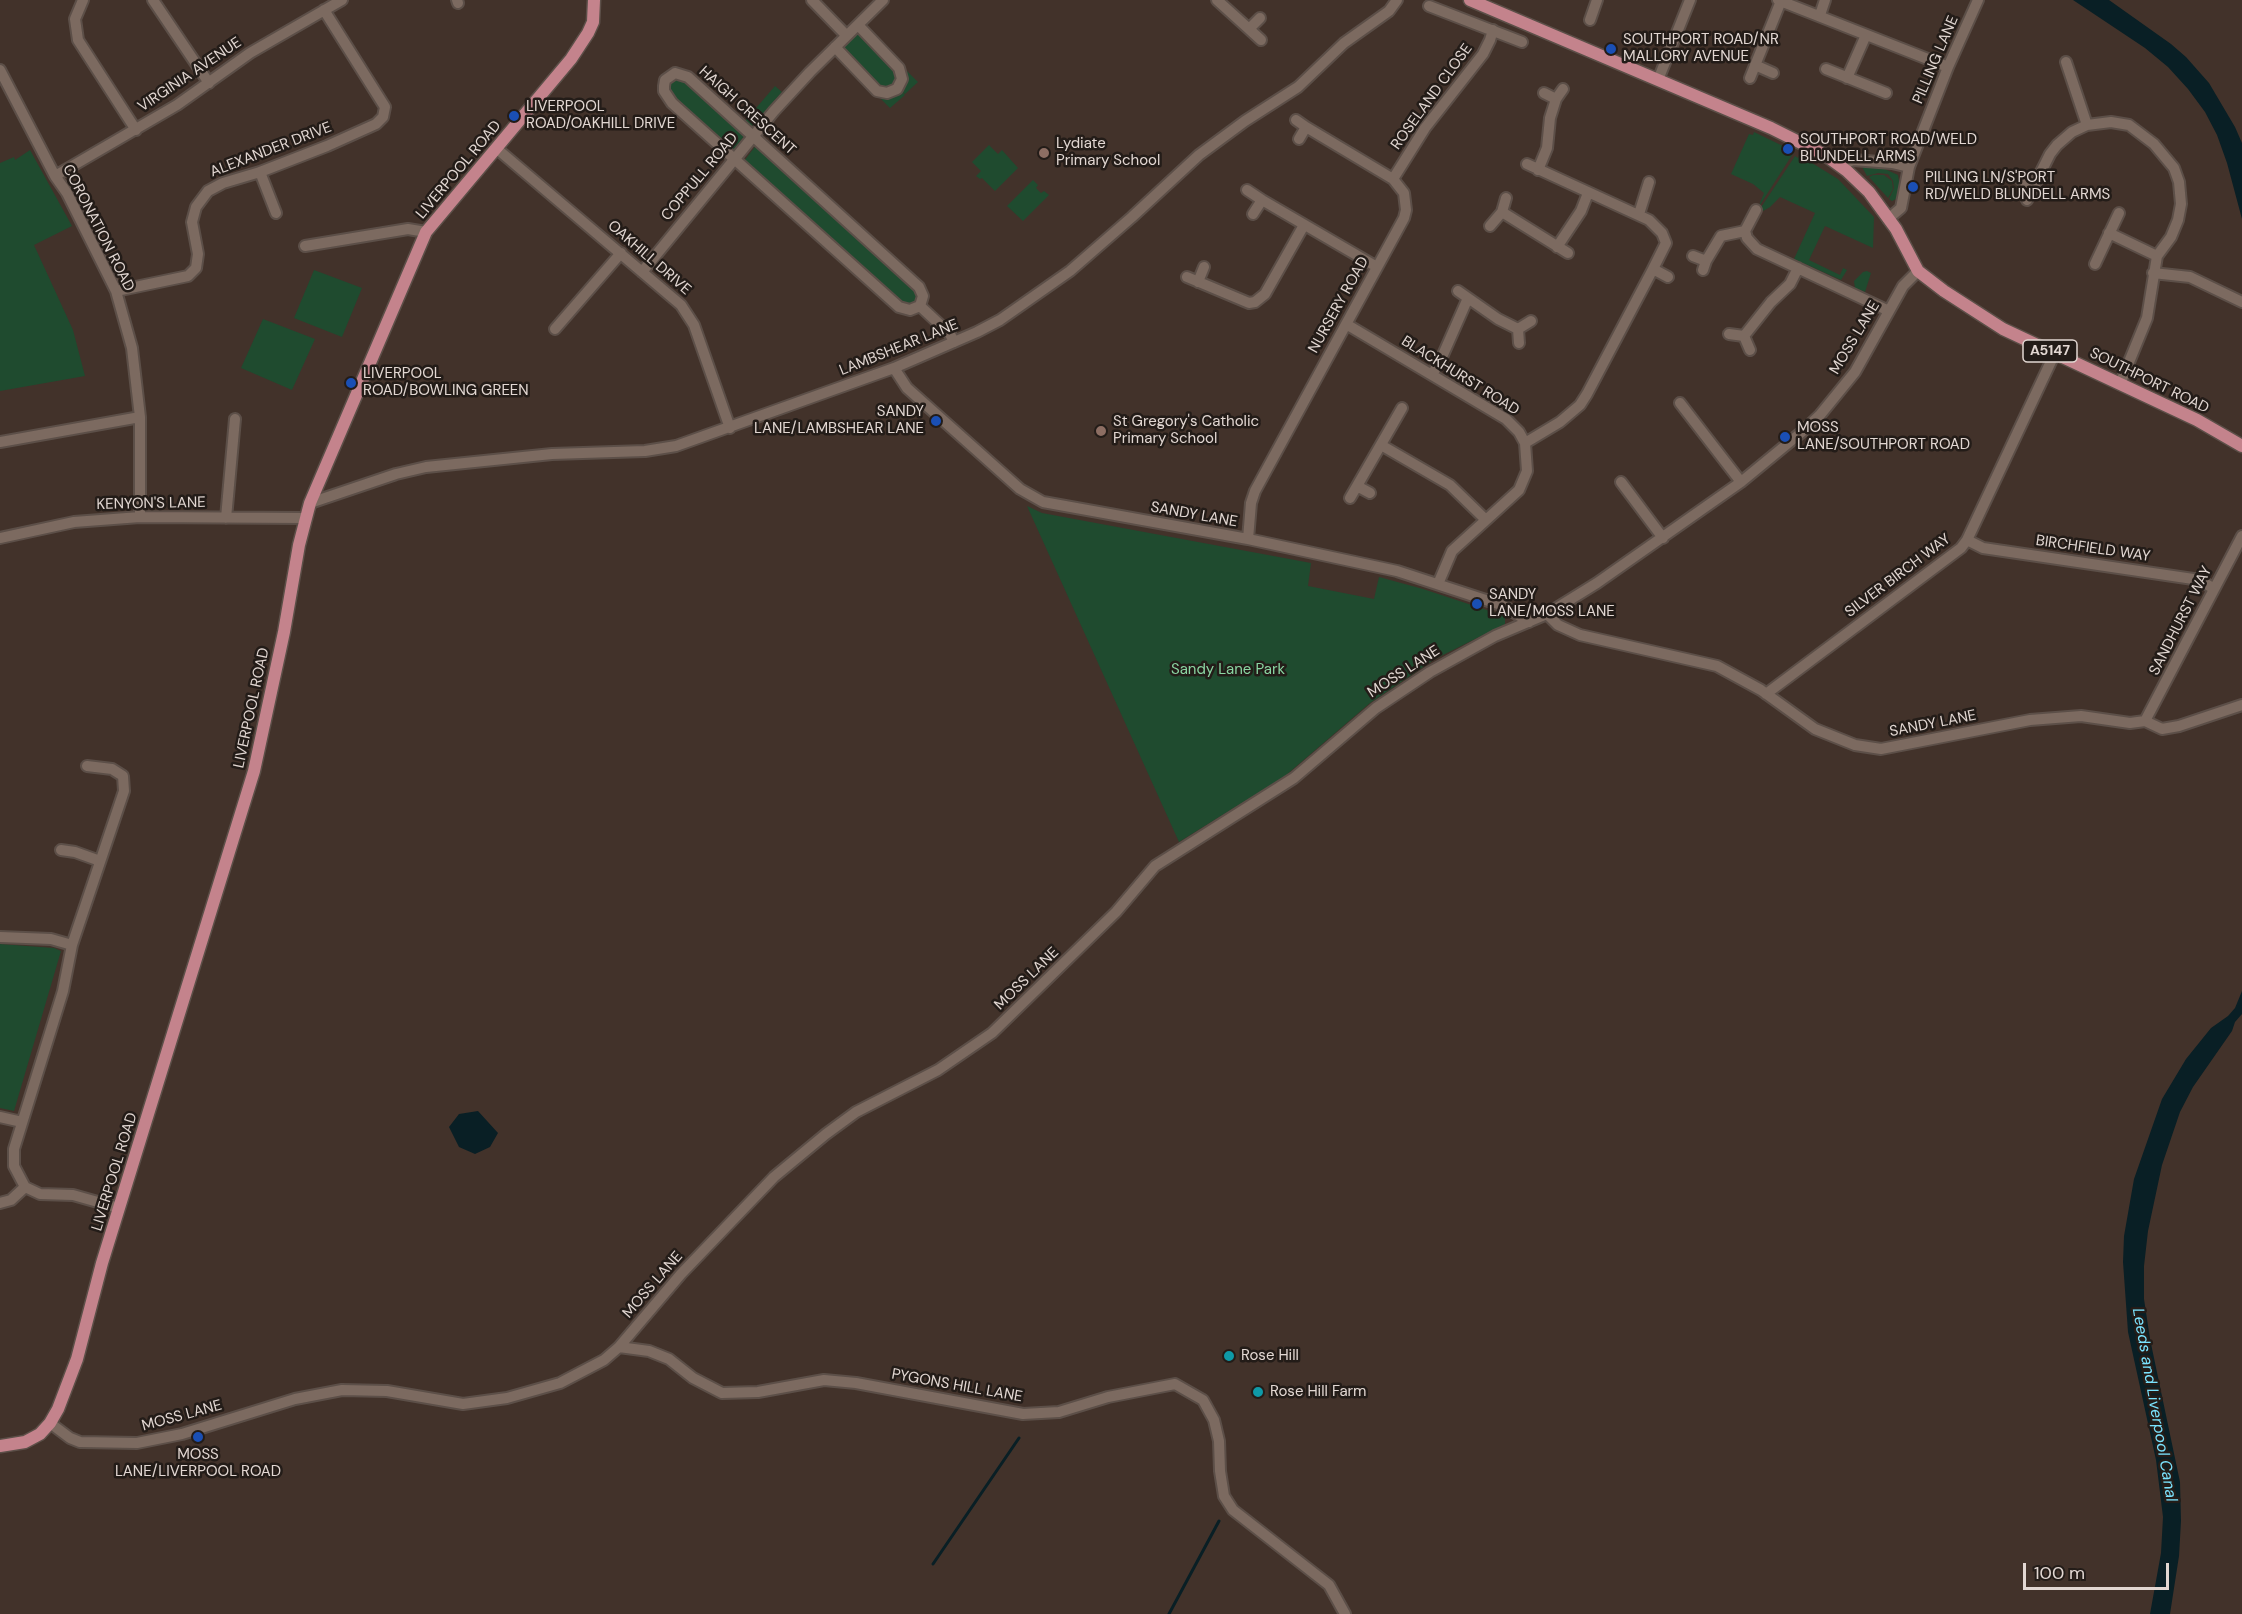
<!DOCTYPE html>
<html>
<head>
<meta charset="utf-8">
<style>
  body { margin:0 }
  #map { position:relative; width:2242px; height:1614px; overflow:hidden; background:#42322a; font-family:"DM Sans",sans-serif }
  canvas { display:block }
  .scale { position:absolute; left:2023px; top:1563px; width:146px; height:27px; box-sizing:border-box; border:3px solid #e2d7d2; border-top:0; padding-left:8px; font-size:18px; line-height:21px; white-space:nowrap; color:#e2d7d2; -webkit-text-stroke:4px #231c18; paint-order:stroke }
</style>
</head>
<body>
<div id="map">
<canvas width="2242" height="1614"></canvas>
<div class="scale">100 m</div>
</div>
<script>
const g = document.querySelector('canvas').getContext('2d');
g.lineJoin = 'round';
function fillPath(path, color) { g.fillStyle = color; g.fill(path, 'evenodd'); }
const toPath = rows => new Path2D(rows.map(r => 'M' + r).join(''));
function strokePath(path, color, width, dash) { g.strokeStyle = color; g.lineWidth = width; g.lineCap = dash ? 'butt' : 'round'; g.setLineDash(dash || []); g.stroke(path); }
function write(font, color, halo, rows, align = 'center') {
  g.font = font + ' "DM Sans",sans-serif'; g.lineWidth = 5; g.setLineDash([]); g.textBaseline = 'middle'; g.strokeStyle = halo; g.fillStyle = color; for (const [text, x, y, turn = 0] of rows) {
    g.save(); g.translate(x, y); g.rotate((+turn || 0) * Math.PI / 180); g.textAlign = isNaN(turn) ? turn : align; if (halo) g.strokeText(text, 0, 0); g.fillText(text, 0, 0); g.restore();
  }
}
fillPath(toPath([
  [856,33,859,33,897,71,898,81,889,89,880,86,845,50,845,44],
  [905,69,918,82,905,94,902,92,905,95,890,108,877,95,902,91,907,82],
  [676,79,682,80,704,96,746,134,733,150,689,112,671,93,669,87,671,83],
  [775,86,782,92,752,126,750,127,744,122],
  [1754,132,1785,147,1785,150,1790,152,1791,150,1794,152,1758,208,1764,193,1753,184,1731,174,1749,134,1753,135],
  [757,144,907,280,918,295,916,303,906,305,894,297,744,161],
  [989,145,998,154,1002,150,1018,168,995,191,982,178,980,179,976,176,981,171,972,162],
  [30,150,72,226,34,245,73,330,85,376,0,391,0,163,14,157,15,160],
  [1799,155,1838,179,1874,217,1873,248,1825,226,1809,260,1840,275,1843,268,1847,270,1841,280,1794,259,1815,213,1780,197,1770,207,1763,211,1760,209,1795,156,1798,158],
  [1861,165,1878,166,1898,175,1900,187,1896,199,1892,201,1889,199,1894,188,1893,181,1888,174,1878,173,1867,176],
  [1873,175,1884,175,1892,181,1893,189,1888,198,1869,177],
  [1033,180,1038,185,1036,188,1041,193,1044,191,1049,195,1023,221,1007,206],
  [314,270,362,288,342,337,294,318],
  [1867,271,1871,273,1865,292,1855,288,1854,281,1863,272],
  [263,319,315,339,292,390,241,368],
  [1027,506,1042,513,1311,563,1308,586,1374,599,1379,577,1423,589,1505,616,1505,624,1435,659,1370,703,1285,776,1179,842],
  [0,944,54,948,61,951,14,1111,0,1108]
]), '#1f4b2f');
fillPath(toPath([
  [2073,0,2109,0,2171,44,2186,57,2209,83,2235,127,2242,143,2242,219,2227,163,2217,135,2205,112,2188,89,2168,67,2145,48],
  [2242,991,2242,1014,2235,1022,2232,1031,2193,1087,2180,1112,2162,1165,2148,1231,2144,1266,2144,1299,2150,1339,2180,1482,2181,1521,2179,1556,2170,1614,2150,1614,2161,1553,2163,1517,2156,1460,2128,1332,2123,1262,2124,1236,2134,1179,2162,1099,2186,1059,2211,1028,2228,1016,2235,1008],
  [478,1111,498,1133,490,1147,475,1154,459,1147,449,1127,459,1114]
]), '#091f25');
strokePath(toPath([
  [933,1564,1019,1438],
  [1169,1614,1219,1521]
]), '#091f25', 3);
const minor = toPath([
  [83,0,75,19,78,40,136,130],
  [153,0,209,83],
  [457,0,458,3],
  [812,0,846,35],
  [1217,0,1249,29],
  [1778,0,1948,67],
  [1429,6,1522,42],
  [1820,15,1825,0],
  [1260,18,1249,29,1261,40],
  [1590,20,1597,0],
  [835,47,877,91,887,93,897,89,902,79,899,68,858,25],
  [2066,62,2087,125],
  [1755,65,1773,73],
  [1826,69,1886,93],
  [0,70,55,176,67,193,116,291,132,348,140,417,140,517],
  [675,73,688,77,919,287,923,296,920,306,910,310,899,307,672,103,664,91,664,86,665,80,675,73],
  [1750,78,1781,1],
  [1847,78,1866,35],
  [1658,80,1690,0],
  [1544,93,1556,99,1563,89],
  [1296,120,1306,127,1299,139],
  [496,148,681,305,694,325,730,428],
  [1527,164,1649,220,1662,233,1666,243,1653,269,1668,277],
  [1840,166,1853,160,1892,163,1909,167],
  [1538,170,1547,148,1550,118,1556,99],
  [260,172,276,213],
  [55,176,177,105,250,53,342,0],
  [1393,179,1425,128,1483,54,1490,40,1493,30],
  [2021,180,2034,187],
  [1247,190,1262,200,1253,214],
  [1262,200,1377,267],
  [2027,200,2050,154,2057,145,2072,132,2087,125,2111,122,2129,125,2154,144,2174,168,2179,182,2181,204,2178,220,2171,237,2157,256,2147,318,2120,384],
  [1756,210,1745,231,1747,238,1757,249,1889,311],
  [1502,212,1568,253],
  [1639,214,1649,182],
  [1888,219,1901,208,1909,167,1948,67,1978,0],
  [1490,226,1502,212,1506,198],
  [2109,233,2157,256],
  [305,246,408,229,426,232],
  [1557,247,1581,211,1588,193],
  [1693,256,1706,261,1703,270],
  [1706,261,1721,236,1745,231],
  [2095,264,2119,213],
  [642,272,774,111,810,72,883,0],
  [2153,273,2190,277,2242,302],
  [1187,277,1249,303,1255,302,1265,294,1304,225],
  [1198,282,1204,267],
  [116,291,188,276,196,268,198,254,192,222,196,207,208,191,223,183,260,172,327,146,376,124,383,117,385,107,324,10],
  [1458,291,1498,319,1518,329],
  [920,306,950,334,954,342],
  [1346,324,1506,419,1519,432,1525,443,1527,471,1519,490,1452,551,1438,584],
  [555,329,621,253],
  [1729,334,1744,336,1750,350],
  [1744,336,1771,302,1790,284,1798,268],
  [1519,343,1518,329,1531,321],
  [894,368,907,388,1020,489,1043,502,1248,539,1397,571,1504,606,1529,622],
  [1432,375,1442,357,1468,298],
  [1680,403,1741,482],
  [0,442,140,417],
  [1525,443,1560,422,1580,405,1587,394,1653,269],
  [1381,445,1450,485,1486,520],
  [1621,482,1663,538],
  [1357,486,1402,408],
  [1350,498,1357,486,1370,493],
  [310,503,396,474,426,467,552,454,645,451,676,446,894,368,977,332,1000,320,1070,271,1132,217,1199,155,1245,121,1298,87,1344,43,1389,11,1397,0],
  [226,518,235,419],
  [0,538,74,522,140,517,305,518],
  [1248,539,1251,503,1255,491,1404,218,1406,210,1404,193,1393,179,1306,127],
  [1967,540,1983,548,2200,580,2214,589],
  [1547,614,1558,625,1580,635,1717,666,1761,690,1815,729,1855,745,1881,749,2030,720,2081,716,2130,723,2145,721,2162,729,2179,726,2242,705],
  [1766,694,1961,548,1967,540,2055,353],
  [2145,721,2242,536],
  [87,766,112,769,123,776,124,791,72,945,63,991,14,1149,14,1166,25,1187,40,1194,73,1195,119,1208],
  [61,850,75,852,100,861],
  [0,937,51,939,72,945],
  [0,1117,22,1122],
  [0,1203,11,1200,25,1187],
  [619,1347,649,1351,669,1359,693,1378,722,1393,758,1392,824,1380,856,1383,1023,1414,1059,1412,1108,1397,1175,1384,1203,1400,1214,1420,1219,1441,1220,1471,1224,1496,1233,1510,1329,1585,1345,1614],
  [50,1423,70,1438,80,1442,137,1443,182,1434,295,1399,342,1390,387,1391,463,1404,507,1398,560,1383,604,1360,619,1347,681,1274,774,1177,826,1134,856,1112,938,1070,992,1033,1116,912,1155,866,1294,778,1376,708,1430,672,1495,636,1547,614,1597,583,1741,482,1803,431,1820,415,1855,372,1903,286,1918,271]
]);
const major = toPath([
  [1470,0,1771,128,1825,155,1847,171,1869,192,1896,229,1918,271,1944,291,2003,329,2197,420,2242,446],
  [0,1446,25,1442,40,1434,50,1423,58,1409,77,1359,102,1263,254,771,284,632,299,545,310,503,426,232,571,59,588,33,593,22,594,0]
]);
strokePath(minor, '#5c4f48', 14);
strokePath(major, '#5c4f48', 15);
strokePath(minor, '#7c6a60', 10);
strokePath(major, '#c4838c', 12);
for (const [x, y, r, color] of [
  [1611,49,6,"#1a4fb4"],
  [514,116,6,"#1a4fb4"],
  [1788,149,6,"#1a4fb4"],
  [1044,153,6,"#8d6e63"],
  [1913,187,6,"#1a4fb4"],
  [351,383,6,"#1a4fb4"],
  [936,421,6,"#1a4fb4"],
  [1101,431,6,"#8d6e63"],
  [1785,437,6,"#1a4fb4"],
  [1477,604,6,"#1a4fb4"],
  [1229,1356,6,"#0f9aa8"],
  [1258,1392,6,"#0f9aa8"],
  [198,1437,6,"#1a4fb4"]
]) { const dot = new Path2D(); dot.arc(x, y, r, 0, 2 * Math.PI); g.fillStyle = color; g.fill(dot); strokePath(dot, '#231c18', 2); }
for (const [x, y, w] of [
  [2050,351,54]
]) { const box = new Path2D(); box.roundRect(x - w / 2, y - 11, w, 22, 4.5); g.fillStyle = '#231c18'; g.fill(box); strokePath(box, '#e2d7d2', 1.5); }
write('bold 14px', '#e2d7d2', null, [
  ["A5147",2050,351]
]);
write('15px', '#e2d7d2', '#231c18', [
  ["SOUTHPORT ROAD/NR",1623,40],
  ["MALLORY AVENUE",1623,57],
  ["LIVERPOOL",526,107],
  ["ROAD/OAKHILL DRIVE",526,124],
  ["SOUTHPORT ROAD/WELD",1800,140],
  ["BLUNDELL ARMS",1800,157],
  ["Lydiate",1056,144],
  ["Primary School",1056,161],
  ["PILLING LN/S'PORT",1925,178],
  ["RD/WELD BLUNDELL ARMS",1925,195],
  ["LIVERPOOL",363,374],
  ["ROAD/BOWLING GREEN",363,391],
  ["SANDY",924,412,"right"],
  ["LANE/LAMBSHEAR LANE",924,429,"right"],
  ["St Gregory's Catholic",1113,422],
  ["Primary School",1113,439],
  ["MOSS",1797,428],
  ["LANE/SOUTHPORT ROAD",1797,445],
  ["SANDY",1489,595],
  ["LANE/MOSS LANE",1489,612],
  ["Rose Hill",1241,1356],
  ["Rose Hill Farm",1270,1392],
  ["MOSS",198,1455,"center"],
  ["LANE/LIVERPOOL ROAD",198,1472,"center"]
], 'left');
write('15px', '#e2d7d2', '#231c18', [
  ["PILLING LANE",1936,60,-67],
  ["VIRGINIA AVENUE",190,75,-34],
  ["ROSELAND CLOSE",1432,97,-54],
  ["HAIGH CRESCENT",747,111,42],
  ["ALEXANDER DRIVE",271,150,-21],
  ["LIVERPOOL ROAD",459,170,-50],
  ["COPPULL ROAD",700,177,-50],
  ["CORONATION ROAD",98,228,63],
  ["OAKHILL DRIVE",649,258,41],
  ["NURSERY ROAD",1339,305,-61],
  ["MOSS LANE",1855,338,-59],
  ["LAMBSHEAR LANE",899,348,-22],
  ["BLACKHURST ROAD",1460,376,32],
  ["SOUTHPORT ROAD",2149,381,26],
  ["KENYON'S LANE",151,504,-1],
  ["SANDY LANE",1194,515,10],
  ["BIRCHFIELD WAY",2093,549,8],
  ["SILVER BIRCH WAY",1898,576,-37],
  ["SANDHURST WAY",2181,621,-63],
  ["MOSS LANE",1404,672,-33],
  ["LIVERPOOL ROAD",252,708,-78],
  ["SANDY LANE",1933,724,-11],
  ["MOSS LANE",1027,979,-44],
  ["LIVERPOOL ROAD",115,1172,-73],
  ["MOSS LANE",653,1285,-49],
  ["PYGONS HILL LANE",957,1386,10],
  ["MOSS LANE",182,1416,-15]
]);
write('15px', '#8bd6a3', '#231c18', [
  ["Sandy Lane Park",1228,670]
]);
write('italic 16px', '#7ae2fd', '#231c18', [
  ["Leeds and Liverpool Canal",2154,1405,80]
]);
</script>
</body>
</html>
